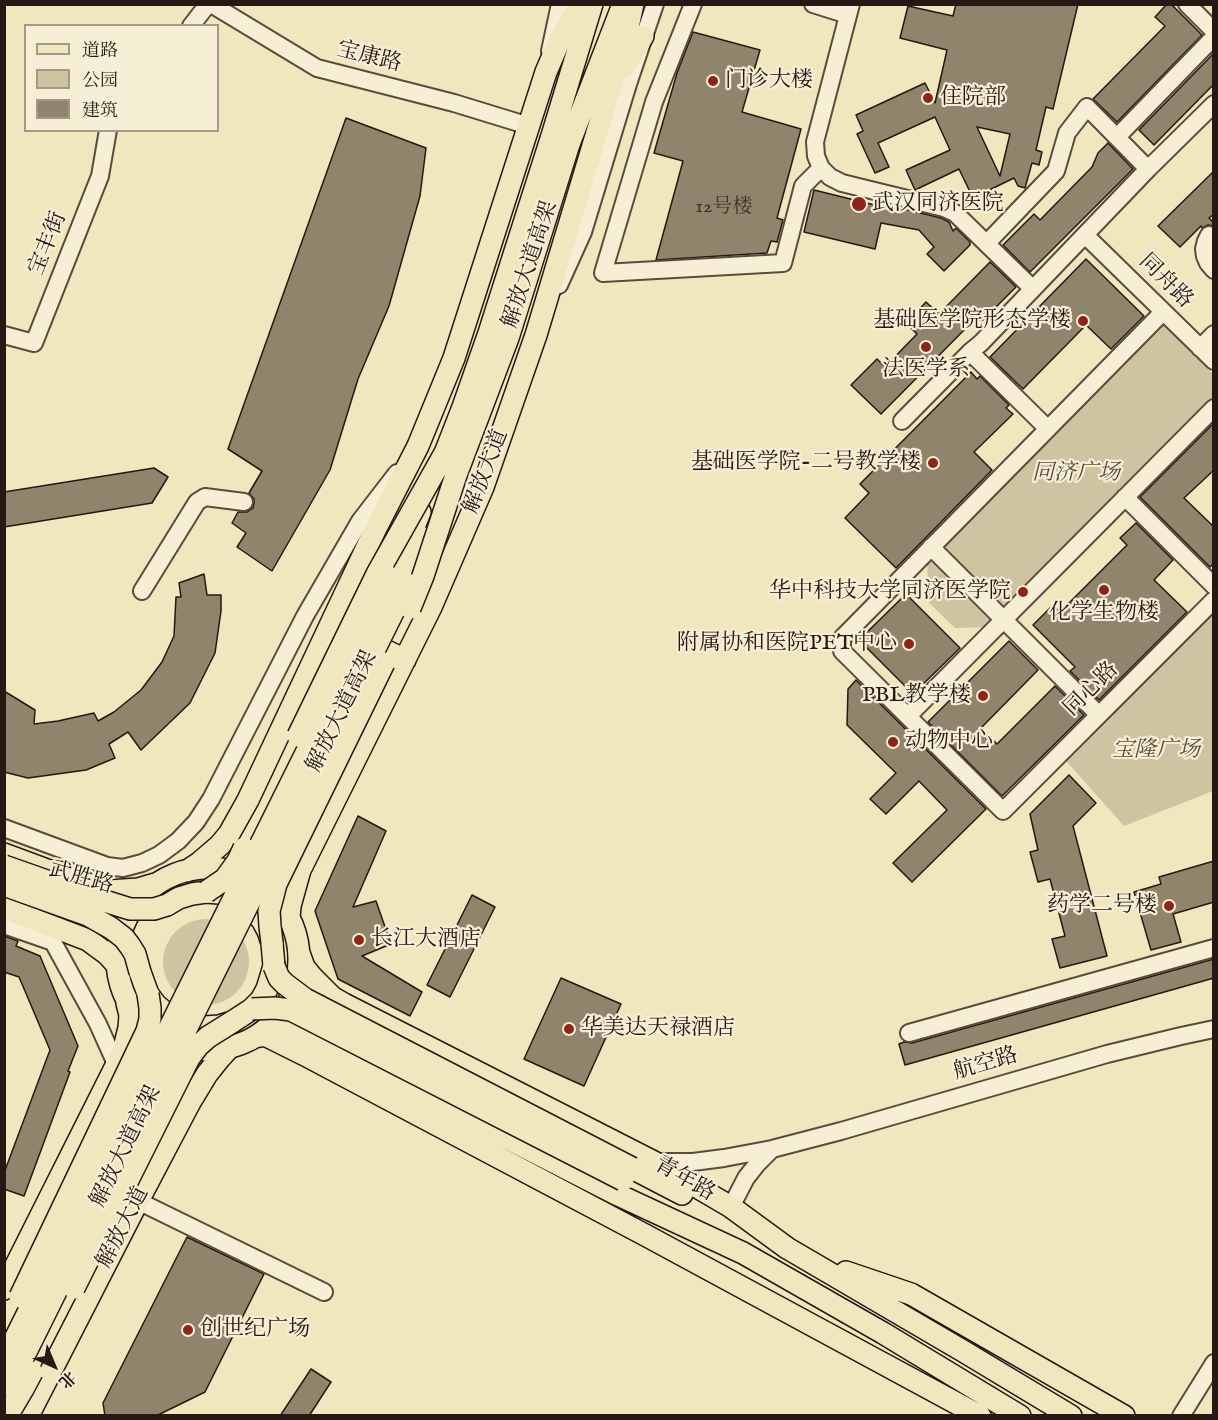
<!DOCTYPE html>
<html>
<head>
<meta charset="utf-8">
<style>
  body { margin:0 }
  #map { position:relative; width:1218px; height:1420px; overflow:hidden; background:#f1e7bf; font-family:"IM FELL English","Noto Serif SC",serif }
  canvas { display:block }
  .frame { position:absolute; inset:0; border:6px solid #261812; pointer-events:none }
  .legend { position:absolute; left:24px; top:24px; width:195px; height:108px; box-sizing:border-box; background:#f6efd5; border:2px solid #a39987; margin:0; padding:8px 10px; list-style:none; font-size:18px; color:#261812 }
  .legend li { display:flex; align-items:center; gap:12px; height:30px }
  .legend b { width:30px; border:2px solid #a39987 }
  .north { position:absolute; left:24px; top:1336px; width:60px; height:60px; -webkit-text-stroke:4px #f6efd5; paint-order:stroke; rotate:136deg; font-size:16px; font-weight:700; line-height:24px; text-align:center; color:#261812 }
  .north::after { content:''; display:block; margin:auto; width:21px; height:27px; background:#261812; clip-path:polygon(50% 0,100% 100%,50% 72%,0 100%) }
</style>
</head>
<body>
<div id="map">
<canvas width="1218" height="1420"></canvas>
<div class="frame"></div>
<ul class="legend">
<li><b style="height:8px;background:#f1e7bf"></b>道路</li>
<li><b style="height:16px;background:#cec4a2"></b>公园</li>
<li><b style="height:16px;background:#90846c"></b>建筑</li>
</ul>
<div class="north">北</div>
</div>
<script>
const g = document.querySelector('canvas').getContext('2d');
g.lineJoin = 'round';
function fillPath(path, color) { g.fillStyle = color; g.fill(path, 'evenodd'); }
const toPath = rows => new Path2D(rows.map(r => 'M' + r).join(''));
function strokePath(path, color, width, dash) { g.strokeStyle = color; g.lineWidth = width; g.lineCap = dash ? 'butt' : 'round'; g.setLineDash(dash || []); g.stroke(path); }
function write(font, color, halo, rows, align = 'center') {
  g.font = font + ' "IM FELL English","Noto Serif SC",serif'; g.lineWidth = 4.5; g.setLineDash([]); g.textBaseline = 'middle'; g.strokeStyle = halo; g.fillStyle = color; for (const [text, x, y, turn = 0] of rows) {
    g.save(); g.translate(x, y); g.rotate((+turn || 0) * Math.PI / 180); g.textAlign = isNaN(turn) ? turn : align; if (halo) g.strokeText(text, 0, 0); g.fillText(text, 0, 0); g.restore();
  }
}
fillPath(toPath([
  [1163,324,1213,374,1213,400,989,627,955,628,929,603,927,561],
  [1213,611,1213,791,1124,826,1066,761],
  '163 962a43 43 0 1 1 86 0a43 43 0 1 1-86 0Z'
]), '#cec4a2');
const building = toPath([
  [956,4,1078,4,1053,109,1046,107,1036,150,1042,152,1039,165,1032,163,1025,188,1018,186,1014,178,973,198,959,169,915,190,906,170,950,150,935,117,878,143,889,167,875,173,857,134,863,131,856,115,925,83,935,103,947,50,900,38,908,6,953,16,956,4],
  [977,127,1010,134,1000,176,977,127],
  [1167,4,1171,4,1202,35,1117,122,1093,99,1165,26,1155,17,1167,4],
  [693,32,760,50,742,112,801,129,777,218,783,220,777,242,771,241,767,253,656,260,683,161,654,153,677,73,693,32],
  [1214,53,1214,84,1154,145,1139,130,1214,53],
  [346,118,426,148,420,196,389,306,358,379,330,470,272,571,237,547,246,533,232,523,238,512,247,512,253,508,254,503,254,499,249,493,262,471,228,449,346,118],
  [1108,143,1133,169,1030,272,1003,245,1034,214,1040,220,1092,167,1098,153,1108,143],
  [1214,171,1214,214,1209,218,1214,223,1214,226,1208,225,1202,228,1201,226,1180,247,1158,226,1214,171],
  [814,190,895,210,896,207,941,218,949,222,953,231,956,228,970,242,970,245,944,271,927,254,934,247,919,230,881,223,875,249,804,232,814,190],
  [1086,259,1144,316,1111,349,1086,325,1023,389,990,357,1086,259],
  [990,262,1016,287,976,327,971,323,881,414,851,385,877,359,885,367,917,334,906,323,926,302,939,314,990,262],
  [971,372,977,379,980,376,1009,405,1006,408,1013,414,974,452,992,470,896,568,845,518,869,493,860,484,971,372],
  [1214,423,1214,470,1184,498,1214,527,1214,563,1210,567,1140,497,1214,423],
  [154,468,168,477,152,503,4,527,4,492,154,468],
  [1136,523,1173,560,1154,580,1187,612,1099,700,1070,671,1075,667,1033,625,1053,605,1060,612,1127,545,1120,538,1136,523],
  [204,574,207,595,221,595,221,611,215,653,190,703,141,750,128,732,109,744,115,758,86,770,28,778,4,772,4,691,35,710,34,724,58,721,94,713,98,721,114,712,141,690,162,662,174,636,176,597,181,597,179,583,204,574],
  [906,594,960,648,913,694,859,640,906,594],
  [1009,641,1038,670,981,728,997,744,1055,686,1084,715,1002,796,928,722,1009,641],
  [856,680,986,809,912,882,893,863,947,810,919,781,886,814,870,799,896,773,847,725,848,689,856,680],
  [1069,775,1096,803,1073,826,1107,956,1060,968,1052,939,1065,936,1050,879,1038,882,1030,852,1038,850,1030,814,1069,775],
  [358,816,386,831,353,907,376,901,391,944,362,956,422,992,410,1016,338,979,315,911,358,816],
  [1214,861,1214,902,1173,914,1181,942,1151,950,1134,892,1161,884,1159,877,1214,861],
  [472,895,495,907,450,997,427,985,472,895],
  [4,936,18,941,16,946,40,956,78,1046,68,1071,70,1072,24,1196,4,1189,4,1173,50,1050,19,977,4,972,4,936],
  [1214,959,1214,978,905,1065,899,1044,904,1042,912,1043,1214,959],
  [561,978,621,1004,584,1086,524,1059,561,978],
  [187,1237,264,1274,205,1392,156,1416,105,1416,103,1403,187,1237],
  [311,1369,331,1382,309,1416,280,1416,311,1369]
]);
fillPath(building, '#90846c');
strokePath(building, '#261812', 1.5);
const minor = toPath([
  [211,4,317,68,454,103,529,126],
  [693,4,654,102,603,273,783,263,803,186,821,168],
  [813,4,848,15],
  [851,4,815,142,816,156,821,168,830,177,842,183,944,208,955,213,1032,288],
  [1187,4,1214,31],
  [191,26,208,4],
  [550,51,560,4],
  [1117,137,1214,37],
  [1085,235,1214,361],
  [1209,235,1206,241,1204,249,1205,256,1208,263,1214,270],
  [987,243,1056,171,1067,133,1087,107,1148,169],
  [559,285,583,232,628,84,655,4],
  [1163,312,842,638,842,651,1003,811,1214,600],
  [4,335,34,343,100,176,108,130],
  [1200,348,1214,334],
  [970,352,1048,429],
  [902,421,970,352,981,343,1148,169,1214,104],
  [1125,497,1214,586],
  [931,547,1099,715],
  [142,591,197,502,205,497,244,502],
  [908,716,1214,408],
  [4,828,107,866,123,868,142,863,159,855,178,841,196,822,211,799,305,616,360,521,397,473],
  [4,925,53,942,98,1024,116,1064],
  [909,1033,1214,948],
  [654,1162,693,1162,724,1158,772,1149,841,1131,1107,1054,1181,1036,1214,1029],
  [138,1201,324,1292],
  [731,1207,746,1178,757,1164,771,1150],
  [1181,1416,1214,1363]
]);
const major = toPath([
  [624,67,643,36],
  [551,139,592,4],
  [569,144,622,7],
  [393,578,420,512],
  [407,584,427,538],
  [360,638,405,660],
  [4,854,90,886,109,891,138,889,155,884],
  '117 959a91 91 0 1 1 182 0a91 91 0 1 1-182 0Z',
  [187,871,199,863,220,845,229,834,248,800,375,530,418,446,454,358,546,72,561,37,580,4],
  [4,908,88,940,107,954,117,965],
  [289,918,290,906,300,870,431,607,483,487,536,335,626,36,633,4],
  [299,953,304,967,312,977,332,997,344,1004,654,1162,731,1207,787,1248,963,1351,1071,1416],
  [140,972,148,994,156,1005,167,1014,178,1021,192,1025,205,1027,219,1026,232,1022,252,1009,261,1000,267,989,274,966,272,943,268,931,262,920,253,910,243,902,231,896,219,893,206,892,192,894,179,898,167,905],
  [265,1035,303,1054,647,1236,980,1416],
  [255,1037,277,1033,289,1032,311,1038,614,1193,743,1253,883,1333,1020,1416],
  [632,1168,682,1194],
  [846,1272,911,1294,1124,1416],
  [4,1289,123,1052,129,1028,130,1015,127,1003],
  [28,1416,138,1201,190,1102,207,1074,219,1059,230,1047]
]);
strokePath(minor, '#594c3d', 20);
strokePath(major, '#261812', 24);
strokePath(minor, '#f6efd5', 16);
strokePath(major, '#f1e7bf', 21);
const majorBridge = toPath([
  [410,608,423,576,456,475,508,338,569,144],
  [298,736,377,574,445,453,463,407,489,333,551,139],
  [4,866,95,898,130,909,154,909,167,905],
  [4,885,88,915,111,928,124,938,130,946,135,954,140,972],
  [206,892,225,879,238,861,244,848],
  [272,943,270,926,269,911,276,884,384,663],
  [274,966,279,978,285,984,305,999,632,1168],
  [252,1009,275,1008,291,1010,303,1016,623,1180],
  [74,1288,189,1058,198,1046,208,1037,232,1022],
  [20,1297,147,1031,150,1019,150,1008,148,994],
  [4,1361,393,578],
  [9,1386,407,584],
  [7,1416,23,1389,32,1372]
]);
strokePath(majorBridge, '#261812', 24, []);
strokePath(majorBridge, '#f1e7bf', 21);
for (const [x, y, r, color] of [
  [713,81,6,"#8f2418"],
  [928,98,6,"#8f2418"],
  [859,204,8,"#8f2418"],
  [1083,321,6,"#8f2418"],
  [926,347,6,"#8f2418"],
  [933,463,6,"#8f2418"],
  [1104,590,6,"#8f2418"],
  [1023,592,6,"#8f2418"],
  [909,644,6,"#8f2418"],
  [983,696,6,"#8f2418"],
  [893,742,6,"#8f2418"],
  [1169,906,6,"#8f2418"],
  [359,940,6,"#8f2418"],
  [569,1029,6,"#8f2418"],
  [188,1330,6,"#8f2418"]
]) { const dot = new Path2D(); dot.arc(x, y, r, 0, 2 * Math.PI); g.fillStyle = color; g.fill(dot); strokePath(dot, '#f6efd5', 2); }
write('20px', '#403328', null, [
  ["12号楼",724,208]
]);
write('22px', '#261812', '#f6efd5', [
  ["宝康路",369,58,14],
  ["宝丰街",49,244,-68],
  ["解放大道高架",531,265,-72],
  ["同舟路",1165,282,45],
  ["解放大道",487,472,-69],
  ["同心路",1092,690,-45],
  ["解放大道高架",343,712,-64],
  ["武胜路",81,879,16],
  ["航空路",986,1065,-16],
  ["解放大道高架",127,1147,-64],
  ["青年路",684,1180,30],
  ["解放大道",124,1228,-63]
]);
write('22px', '#261812', '#f6efd5', [
  ["门诊大楼",725,81],
  ["住院部",940,98],
  ["武汉同济医院",872,204],
  ["基础医学院形态学楼",1071,321,"right"],
  ["法医学系",926,370,"center"],
  ["基础医学院-二号教学楼",921,463,"right"],
  ["华中科技大学同济医学院",1011,592,"right"],
  ["化学生物楼",1104,613,"center"],
  ["附属协和医院PET中心",897,644,"right"],
  ["PBL教学楼",971,696,"right"],
  ["动物中心",905,742],
  ["药学二号楼",1157,906,"right"],
  ["长江大酒店",371,940],
  ["华美达天禄酒店",581,1029],
  ["创世纪广场",200,1330]
], 'left');
write('italic 22px', '#584c3d', '#f6efd5', [
  ["同济广场",1076,474],
  ["宝隆广场",1156,751]
]);
</script>
</body>
</html>
